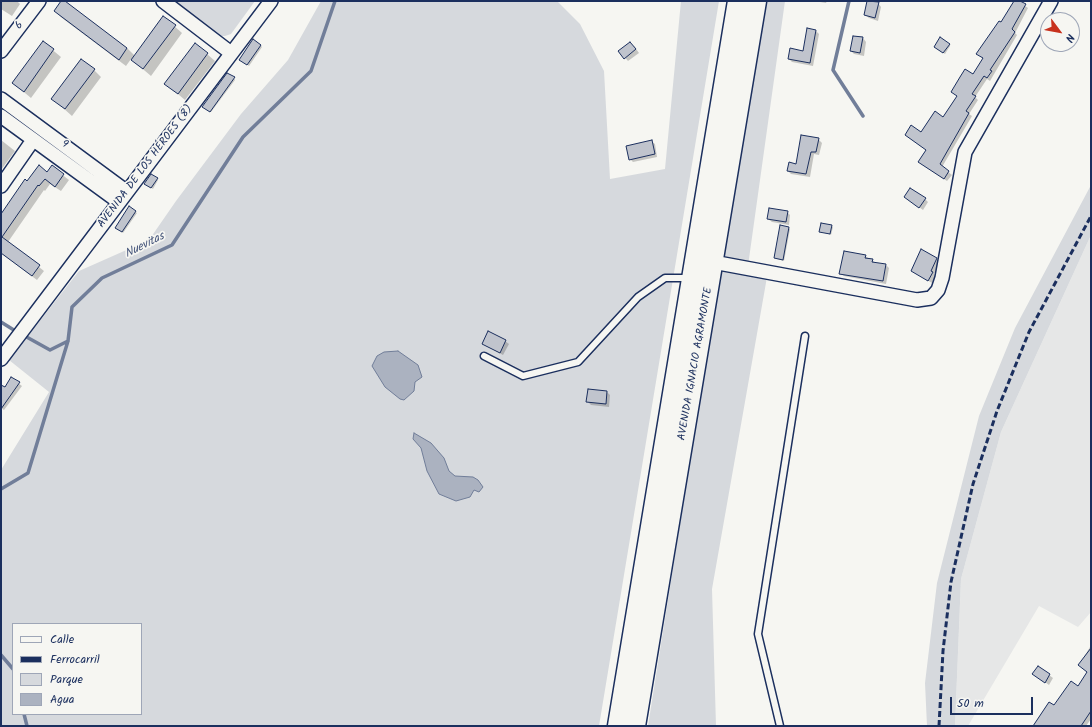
<!DOCTYPE html>
<html>
<head>
<meta charset="utf-8">
<style>
  body { margin:0 }
  #map { position:relative; width:1092px; height:727px; overflow:hidden; background:#f6f6f2; font-family:Kalam,sans-serif }
  canvas { display:block }
  .frame { position:absolute; inset:0; border:2px solid #1b2f5e; pointer-events:none }
  .legend { position:absolute; left:12px; top:623px; width:130px; height:92px; box-sizing:border-box; background:#f6f6f2; border:1px solid #9ea6b7; margin:0; padding:5px 7px; list-style:none; font-size:12px; color:#1b2f5e }
  .legend li { display:flex; align-items:center; gap:8px; height:20px }
  .legend b { width:20px; border:1px solid #9ea6b7 }
  .north { position:absolute; left:1040px; top:12px; width:40px; height:40px; box-sizing:border-box; background:#f6f6f2; border:1px solid #9ea6b7; border-radius:50%; rotate:122deg; font-size:11px; font-weight:700; line-height:16px; text-align:center; color:#1b2f5e }
  .north::after { content:''; display:block; margin:auto; width:14px; height:18px; background:#c8321e; clip-path:polygon(50% 0,100% 100%,50% 72%,0 100%) }
  .scale { position:absolute; left:950px; top:697px; width:83px; height:18px; box-sizing:border-box; border:2px solid #1b2f5e; border-top:0; padding-left:5px; font-size:12px; line-height:14px; white-space:nowrap; color:#1b2f5e; -webkit-text-stroke:3px #f6f6f2; paint-order:stroke }
</style>
</head>
<body>
<div id="map">
<canvas width="1092" height="727"></canvas>
<div class="frame"></div>
<ul class="legend">
<li><b style="height:5px;background:#f6f6f2"></b>Calle</li>
<li><b style="height:5px;background:#1b2f5e"></b>Ferrocarril</li>
<li><b style="height:11px;background:#d6d9dd"></b>Parque</li>
<li><b style="height:11px;background:#abb2c0"></b>Agua</li>
</ul>
<div class="north">N</div>
<div class="scale">50 m</div>
</div>
<script>
const g = document.querySelector('canvas').getContext('2d');
g.lineJoin = 'round';
function fillPath(path, color) { g.fillStyle = color; g.fill(path, 'evenodd'); }
const toPath = rows => new Path2D(rows.map(r => 'M' + r).join(''));
function strokePath(path, color, width, dash) { g.strokeStyle = color; g.lineWidth = width; g.lineCap = dash ? 'butt' : 'round'; g.setLineDash(dash || []); g.stroke(path); }
function write(font, color, halo, rows, align = 'center') {
  g.font = font + ' Kalam,sans-serif'; g.lineWidth = 3.5; g.setLineDash([]); g.textBaseline = 'middle'; g.strokeStyle = halo; g.fillStyle = color; for (const [text, x, y, turn = 0] of rows) {
    g.save(); g.translate(x, y); g.rotate((+turn || 0) * Math.PI / 180); g.textAlign = isNaN(turn) ? turn : align; if (halo) g.strokeText(text, 0, 0); g.fillText(text, 0, 0); g.restore();
  }
}
fillPath(toPath([
  [1091,235,1091,612,1078,627,1039,606,968,726,955,726,961,579,1001,432]
]), '#e6e7e7');
fillPath(toPath([
  [173,1,255,1,231,34,225,36,220,36],
  [321,1,557,1,580,24,604,71,610,179,665,169,681,1,719,1,599,726,1,726,1,470,49,392,9,360,79,271,149,240,176,201,241,114,288,60],
  [13,624,141,624,141,714,13,714],
  [763,1,785,1,747,273,767,277,712,589,716,726,648,726],
  [1091,185,1091,235,1001,432,961,579,955,726,927,726,925,683,937,583,979,416,1015,328]
]), '#d6d9dd');
const water = toPath([
  [398,351,418,365,422,377,415,382,414,391,404,400,400,399,385,387,372,366,377,356,384,352,398,351],
  [414,433,431,443,444,458,449,471,455,476,473,477,478,480,483,487,479,492,474,490,470,497,456,501,439,494,427,471,421,448,413,439,414,433]
]);
fillPath(water, '#abb2c0');
strokePath(water, '#717e99', 1);
fillPath(toPath([
  [1,1,17,1,20,4,12,16,1,9],
  [63,1,127,48,135,56,164,17,182,33,151,76,131,59,126,66,62,18,55,11],
  [814,1,827,1,826,3],
  [868,1,878,3,881,7,878,21,869,18,865,15],
  [1015,1,1018,1,1028,8,1015,33,1017,35,990,81,987,79,975,97,978,100,969,114,972,116,942,167,952,175,947,181,923,165,927,151,906,135,921,133,943,118,984,59,981,57],
  [816,31,819,34,813,66,792,62,789,59,804,52],
  [854,37,863,38,866,42,864,56,854,54,851,51],
  [43,42,61,57,31,98,13,83],
  [949,44,950,46,945,54,936,48],
  [260,45,262,47,249,66,242,61],
  [634,46,639,53,628,61,620,52],
  [207,54,215,61,185,100,166,84],
  [94,70,101,77,72,116,53,99],
  [234,78,235,80,211,112,205,108],
  [818,139,822,143,819,155,814,154,810,177,791,174,788,171,797,165],
  [1,140,15,151,1,170],
  [651,141,655,144,657,157,633,162,630,159],
  [52,167,69,180,61,191,50,184,45,191,44,190,8,242,44,271,37,280,1,253,1,216,28,182,48,173],
  [157,179,158,180,153,189,146,185],
  [905,197,925,199,928,202,923,210],
  [135,212,137,213,123,233,118,229],
  [787,212,790,215,789,225,772,222,768,219],
  [831,226,833,227,831,235,820,231],
  [788,228,790,229,784,261,777,259,775,258],
  [922,251,940,262,934,274,936,276,932,283,912,271],
  [865,256,876,263,886,265,889,268,886,284,844,276,840,273],
  [505,341,509,344,503,355,483,344],
  [11,378,22,386,4,410,1,408,1,392],
  [588,390,607,392,610,395,609,407,591,405,587,401],
  [1090,647,1091,719,1086,726,1033,726,1054,706,1079,688,1088,673,1079,665],
  [1038,667,1053,678,1049,685,1034,674]
]), '#0003');
strokePath(toPath([
  [849,1,833,70,863,116],
  [1,322,17,332],
  [23,335,50,350,68,341],
  [1,489,28,473,68,341,72,307,102,278,172,245,243,137,311,71,335,1],
  [1,655,13,669],
  [24,714,27,726]
]), '#717e99', 3.5);
const building = toPath([
  [61,1,65,1,127,48,119,60,54,11,61,1],
  [867,1,879,2,875,18,864,15,867,1],
  [1014,1,1020,1,1026,4,1012,29,1015,32,990,70,992,71,987,78,984,76,972,94,976,96,966,111,969,113,940,164,949,171,944,179,918,162,926,150,905,135,911,125,921,132,935,111,943,117,957,96,951,92,960,77,965,69,973,74,983,58,976,54,999,21,1001,22,1014,1],
  [163,16,176,25,143,69,131,60,163,16],
  [807,28,816,30,810,63,788,59,790,48,803,51,807,28],
  [853,36,863,37,860,53,850,51,853,36],
  [940,37,950,44,943,53,934,47,940,37],
  [253,39,261,45,247,65,239,60,253,39],
  [43,41,54,49,24,92,12,83,43,41],
  [630,42,636,49,624,59,618,51,630,42],
  [195,43,208,53,178,94,164,84,195,43],
  [81,59,95,69,65,109,51,99,81,59],
  [227,73,235,77,210,112,202,107,227,73],
  [801,135,819,138,816,152,811,152,806,174,787,171,789,162,796,164,801,135],
  [652,140,655,154,629,160,626,146,652,140],
  [39,165,47,172,52,165,64,174,55,187,45,179,39,186,38,185,2,237,40,265,32,276,1,253,1,214,25,179,27,181,39,165],
  [151,174,158,178,151,188,144,184,151,174],
  [910,188,926,198,919,208,904,197,910,188],
  [129,206,136,211,122,232,115,228,129,206],
  [769,208,788,211,786,222,767,219,769,208],
  [821,223,832,225,830,234,819,232,821,223],
  [780,225,789,227,783,260,774,258,780,225],
  [921,249,937,258,931,271,933,272,928,281,911,271,921,249],
  [844,251,866,255,865,258,873,259,872,262,886,264,883,281,839,274,844,251],
  [488,331,506,340,500,353,482,344,488,331],
  [11,377,20,382,1,409,1,385,5,387,11,377],
  [588,389,607,391,606,404,586,402,588,389],
  [1091,648,1091,711,1081,726,1033,726,1049,702,1054,705,1071,681,1078,686,1087,672,1078,665,1091,648],
  [1038,666,1050,674,1045,683,1032,674,1038,666]
]);
fillPath(building, '#c0c4cd');
strokePath(building, '#1b2f5e', 1);
const lane = toPath([
  [484,356,523,376,578,362,638,297,665,278,689,278],
  [780,726,758,634,805,336]
]);
const street = toPath([
  [163,1,231,53],
  [1,51,39,1],
  [1,99,127,192],
  [1,116,119,202],
  [1,186,33,140],
  [713,262,917,300,931,298,938,290,942,278,965,152,1051,1],
  [1,359,271,1]
]);
const primary = toPath([
  [618,726,738,1],
  [635,726,756,1]
]);
strokePath(lane, '#1b2f5e', 9);
strokePath(street, '#1b2f5e', 16);
strokePath(primary, '#1b2f5e', 23);
strokePath(lane, '#f6f6f2', 6);
strokePath(street, '#f6f6f2', 13);
strokePath(primary, '#f6f6f2', 20);
strokePath(toPath([
  [939,726,943,651,951,582,973,484,997,411,1029,332,1091,216]
]), '#1b2f5e', 3, [6, 3]);
write('11px', '#1b2f5e', '#f6f6f2', [
  ["6",20,26,-53],
  ["9",64,145,37],
  ["AVENIDA DE LOS HÉROES (8)",146,167,-53],
  ["AVENIDA IGNACIO AGRAMONTE",696,364,-80]
]);
write('italic 12px', '#46567b', '#f6f6f2', [
  ["Nuevitas",145,246,-27]
]);
</script>
</body>
</html>
